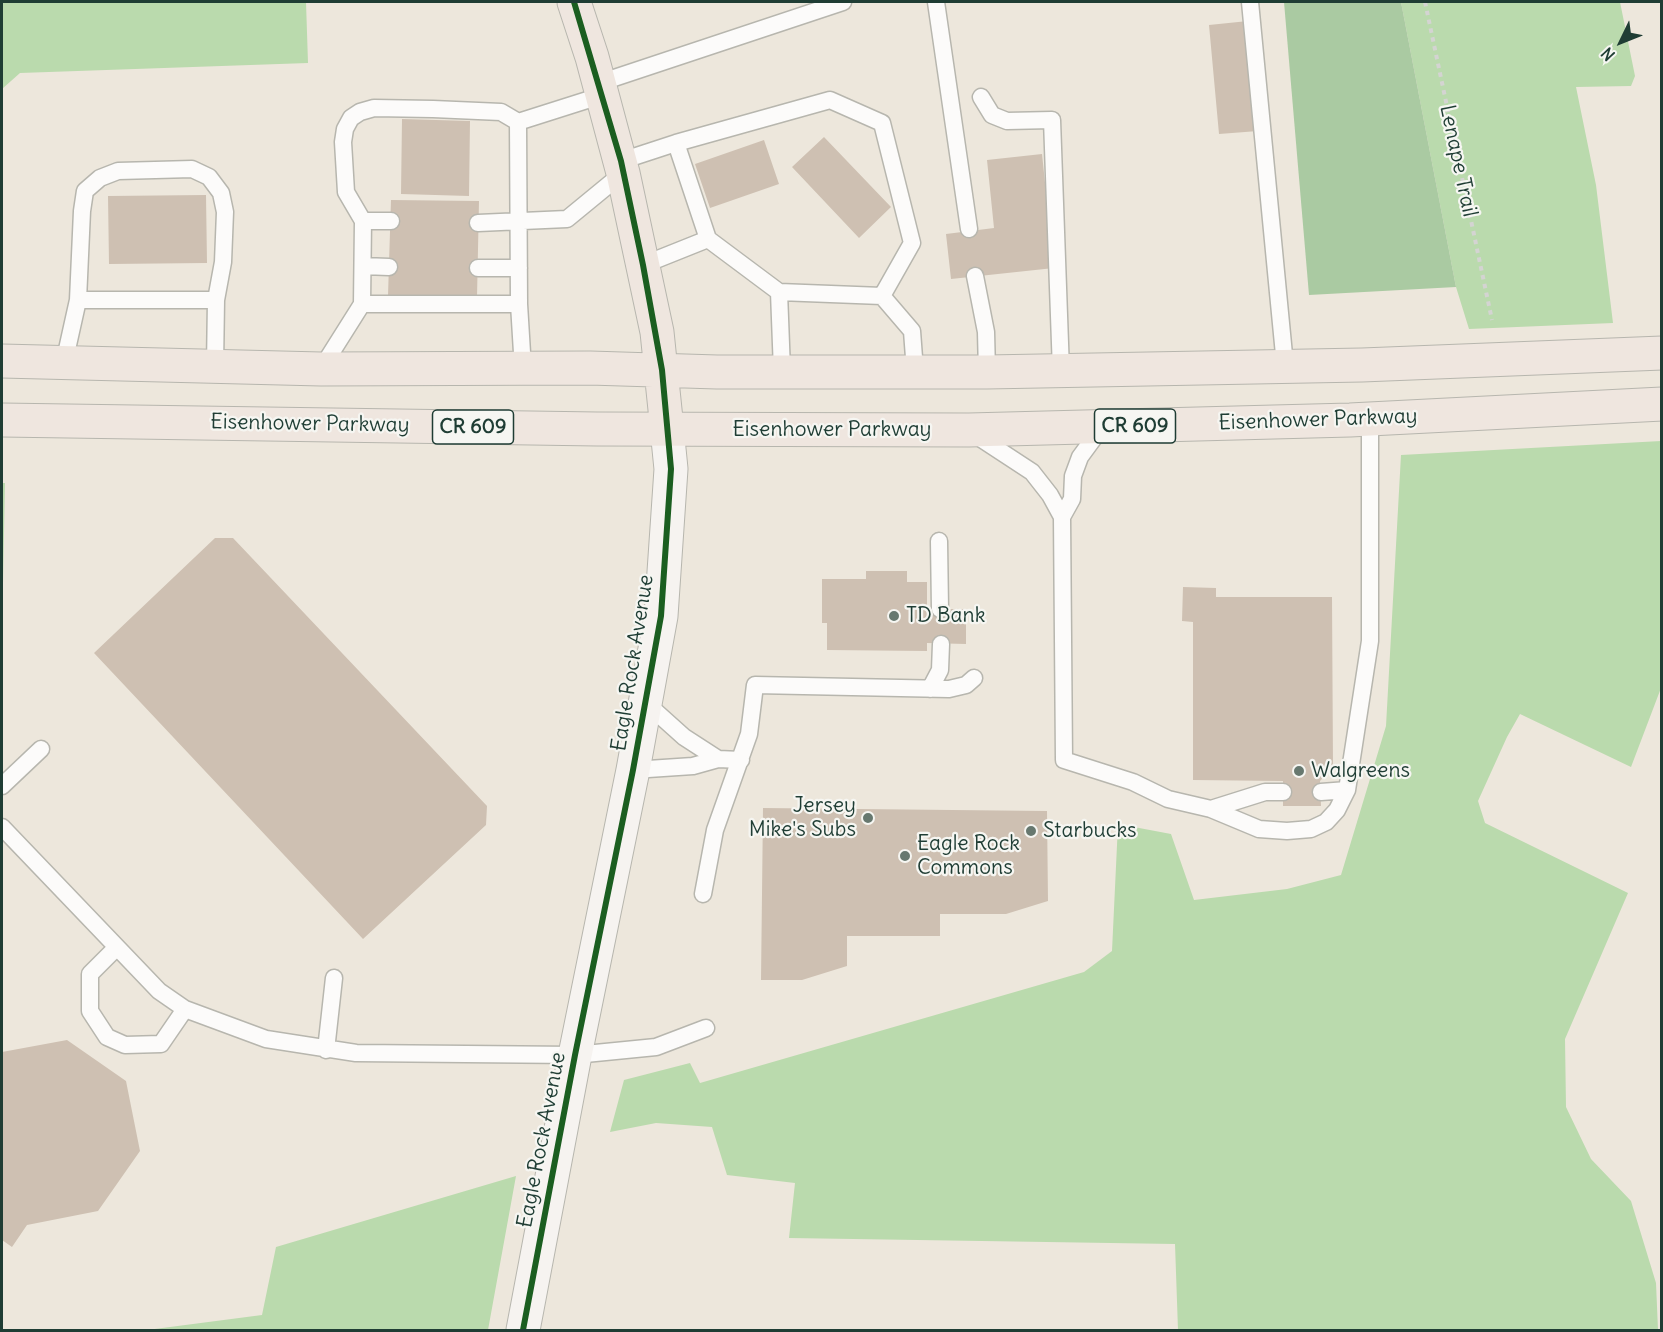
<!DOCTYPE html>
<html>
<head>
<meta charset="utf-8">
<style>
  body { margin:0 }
  #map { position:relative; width:1663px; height:1332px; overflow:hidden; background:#ede7dc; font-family:Delius,sans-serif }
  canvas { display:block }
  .frame { position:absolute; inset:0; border:3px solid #1f3d34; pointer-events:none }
  .north { position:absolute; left:1591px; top:12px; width:60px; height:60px; -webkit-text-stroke:4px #f6f6f2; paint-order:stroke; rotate:227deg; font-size:16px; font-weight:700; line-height:24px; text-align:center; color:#1f3d34 }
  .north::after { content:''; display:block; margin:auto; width:21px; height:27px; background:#1f3d34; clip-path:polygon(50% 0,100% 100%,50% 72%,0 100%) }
</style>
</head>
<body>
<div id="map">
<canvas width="1663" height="1332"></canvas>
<div class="frame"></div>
<div class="north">N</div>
</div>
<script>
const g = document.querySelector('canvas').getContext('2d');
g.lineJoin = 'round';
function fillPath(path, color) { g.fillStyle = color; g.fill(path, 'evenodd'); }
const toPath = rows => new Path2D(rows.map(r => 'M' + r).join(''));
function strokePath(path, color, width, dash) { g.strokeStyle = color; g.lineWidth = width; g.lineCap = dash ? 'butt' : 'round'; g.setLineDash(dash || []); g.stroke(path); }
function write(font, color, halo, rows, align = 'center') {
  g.font = font + ' Delius,sans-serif'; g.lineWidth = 4.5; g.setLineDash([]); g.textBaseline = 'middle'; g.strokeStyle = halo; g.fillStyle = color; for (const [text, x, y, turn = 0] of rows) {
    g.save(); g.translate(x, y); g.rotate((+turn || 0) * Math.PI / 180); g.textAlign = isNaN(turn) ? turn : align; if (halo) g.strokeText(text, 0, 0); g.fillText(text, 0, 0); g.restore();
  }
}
fillPath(toPath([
  [2,2,306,2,308,63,20,73,2,89],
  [1401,2,1620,2,1635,76,1631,86,1576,87,1596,185,1613,323,1469,329,1456,287],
  [1661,441,1661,688,1631,767,1520,714,1507,737,1478,801,1485,823,1628,893,1565,1039,1566,1107,1591,1159,1631,1201,1656,1283,1658,1330,1178,1330,1175,1244,789,1238,795,1183,727,1175,712,1127,656,1123,610,1132,624,1080,690,1063,700,1083,1084,972,1112,951,1118,824,1171,834,1194,900,1287,889,1341,875,1386,726,1401,455],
  [2,483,5,483,2,633],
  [516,1176,488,1330,147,1330,262,1315,276,1247]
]), '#badaad');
fillPath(toPath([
  [1284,2,1401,2,1456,287,1309,295]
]), '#aacaa2');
fillPath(toPath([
  [1248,21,1258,131,1219,134,1209,25],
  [402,119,470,121,469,196,401,194],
  [824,137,891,207,859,238,792,167],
  [764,140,779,184,710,208,695,164],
  [1042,154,1054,268,951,279,946,234,994,228,987,160],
  [206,195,207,263,109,264,108,196],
  [391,200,479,201,477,297,388,296],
  [215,538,233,538,487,806,486,825,363,939,94,653],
  [866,571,907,571,907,582,927,582,927,609,966,609,966,644,927,643,927,651,827,650,827,623,822,623,822,579,866,579],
  [1183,587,1216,588,1216,597,1332,597,1333,767,1320,781,1321,806,1283,806,1283,781,1193,780,1193,622,1182,621],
  [763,808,1047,811,1048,901,1006,914,940,914,940,936,847,936,847,966,802,980,761,980],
  [67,1040,126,1081,140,1151,98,1211,27,1225,12,1247,2,1240,2,1052]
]), '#cec0b2');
const lane = toPath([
  [936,2,969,229],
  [1250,2,1285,365],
  [599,83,843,2],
  [981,97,992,115,1007,121,1052,120,1061,371],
  [676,143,830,100,882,123,912,243,882,296],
  [621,161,676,143,708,239,779,292,882,296,912,331,915,371],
  [363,221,391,221],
  [478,223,567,219,623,173],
  [643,265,708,239],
  [363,266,389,267],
  [478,268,519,268],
  [975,276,986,332,987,372],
  [779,292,782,371],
  [78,300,216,300],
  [362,304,519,304],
  [64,363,78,300,82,211,85,191,100,178,118,171,192,169,209,177,221,193,225,212,223,262,216,300,215,366],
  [321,369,362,304,363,221,346,192,343,142,345,129,351,118,360,112,374,108,433,109,501,112,518,122],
  [523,369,519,304,518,122,603,95],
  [974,434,1032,472,1050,495,1062,517,1064,760,1133,782,1168,799,1211,809,1259,829,1287,831,1311,829,1326,822,1337,810,1347,790,1370,641,1370,419],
  [1062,517,1072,499,1073,476,1080,457,1102,427],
  [939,541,940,609],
  [930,689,940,670,941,644],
  [645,702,684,737,718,759],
  [633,770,693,766,718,759,741,760],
  [2,786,41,749],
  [1321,792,1347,790],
  [1211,809,1265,792,1283,792],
  [2,827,159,991,185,1009,266,1039,356,1053,575,1055,656,1047,706,1028],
  [703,894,715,830,749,734,755,685,949,689,966,685,974,678],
  [116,948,90,974,90,1011,107,1037,125,1045,161,1044,185,1009],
  [326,1050,334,978]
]);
const secondary = toPath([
  [523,1330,575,1055,633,770,661,616,671,469,667,429]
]);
const primary = toPath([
  [574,2,592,57,623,173,657,332,667,429],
  [2,361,321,369,590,368,717,372,987,372,1362,365,1662,353],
  [2,420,597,429,969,430,1350,420,1662,404]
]);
strokePath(lane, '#b7b6ae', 19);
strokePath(secondary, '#b7b6ae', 35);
strokePath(primary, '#b7b6ae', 35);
strokePath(toPath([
  [1425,2,1492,320]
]), '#d4d4d2', 4, [4.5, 4.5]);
strokePath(lane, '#fcfbfa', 16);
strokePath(secondary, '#f6f3f0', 33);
strokePath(primary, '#efe6df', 33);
strokePath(toPath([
  [523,1330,575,1055,633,770,661,616,671,469,662,370,643,265,621,161,574,2]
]), '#1b5e20', 6);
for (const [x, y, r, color] of [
  [894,616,6,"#67786f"],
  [1299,771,6,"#67786f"],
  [868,818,6,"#67786f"],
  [1031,831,6,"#67786f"],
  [905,856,6,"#67786f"]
]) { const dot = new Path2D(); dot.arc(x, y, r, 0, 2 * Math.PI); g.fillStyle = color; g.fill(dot); strokePath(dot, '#f6f6f2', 2); }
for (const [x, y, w] of [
  [1135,426,81],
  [473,427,81]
]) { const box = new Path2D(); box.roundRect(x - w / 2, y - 17, w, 34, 4.5); g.fillStyle = '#f6f6f2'; g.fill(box); strokePath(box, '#1f3d34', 1.5); }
write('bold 20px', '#1f3d34', null, [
  ["CR 609",1135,426],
  ["CR 609",473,427]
]);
write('21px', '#1f3d34', '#f6f6f2', [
  ["Lenape Trail",1458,161,78],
  ["Eisenhower Parkway",1318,420,-2],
  ["Eisenhower Parkway",310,424,1],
  ["Eisenhower Parkway",832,430],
  ["Eagle Rock Avenue",633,663,-81],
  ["Eagle Rock Avenue",542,1140,-79]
]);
write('21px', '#1f3d34', '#f6f6f2', [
  ["TD Bank",906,616],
  ["Walgreens",1311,771],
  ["Jersey",856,806,"right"],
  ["Mike's Subs",856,830,"right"],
  ["Starbucks",1043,831],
  ["Eagle Rock",917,844],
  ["Commons",917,868]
], 'left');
</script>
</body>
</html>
